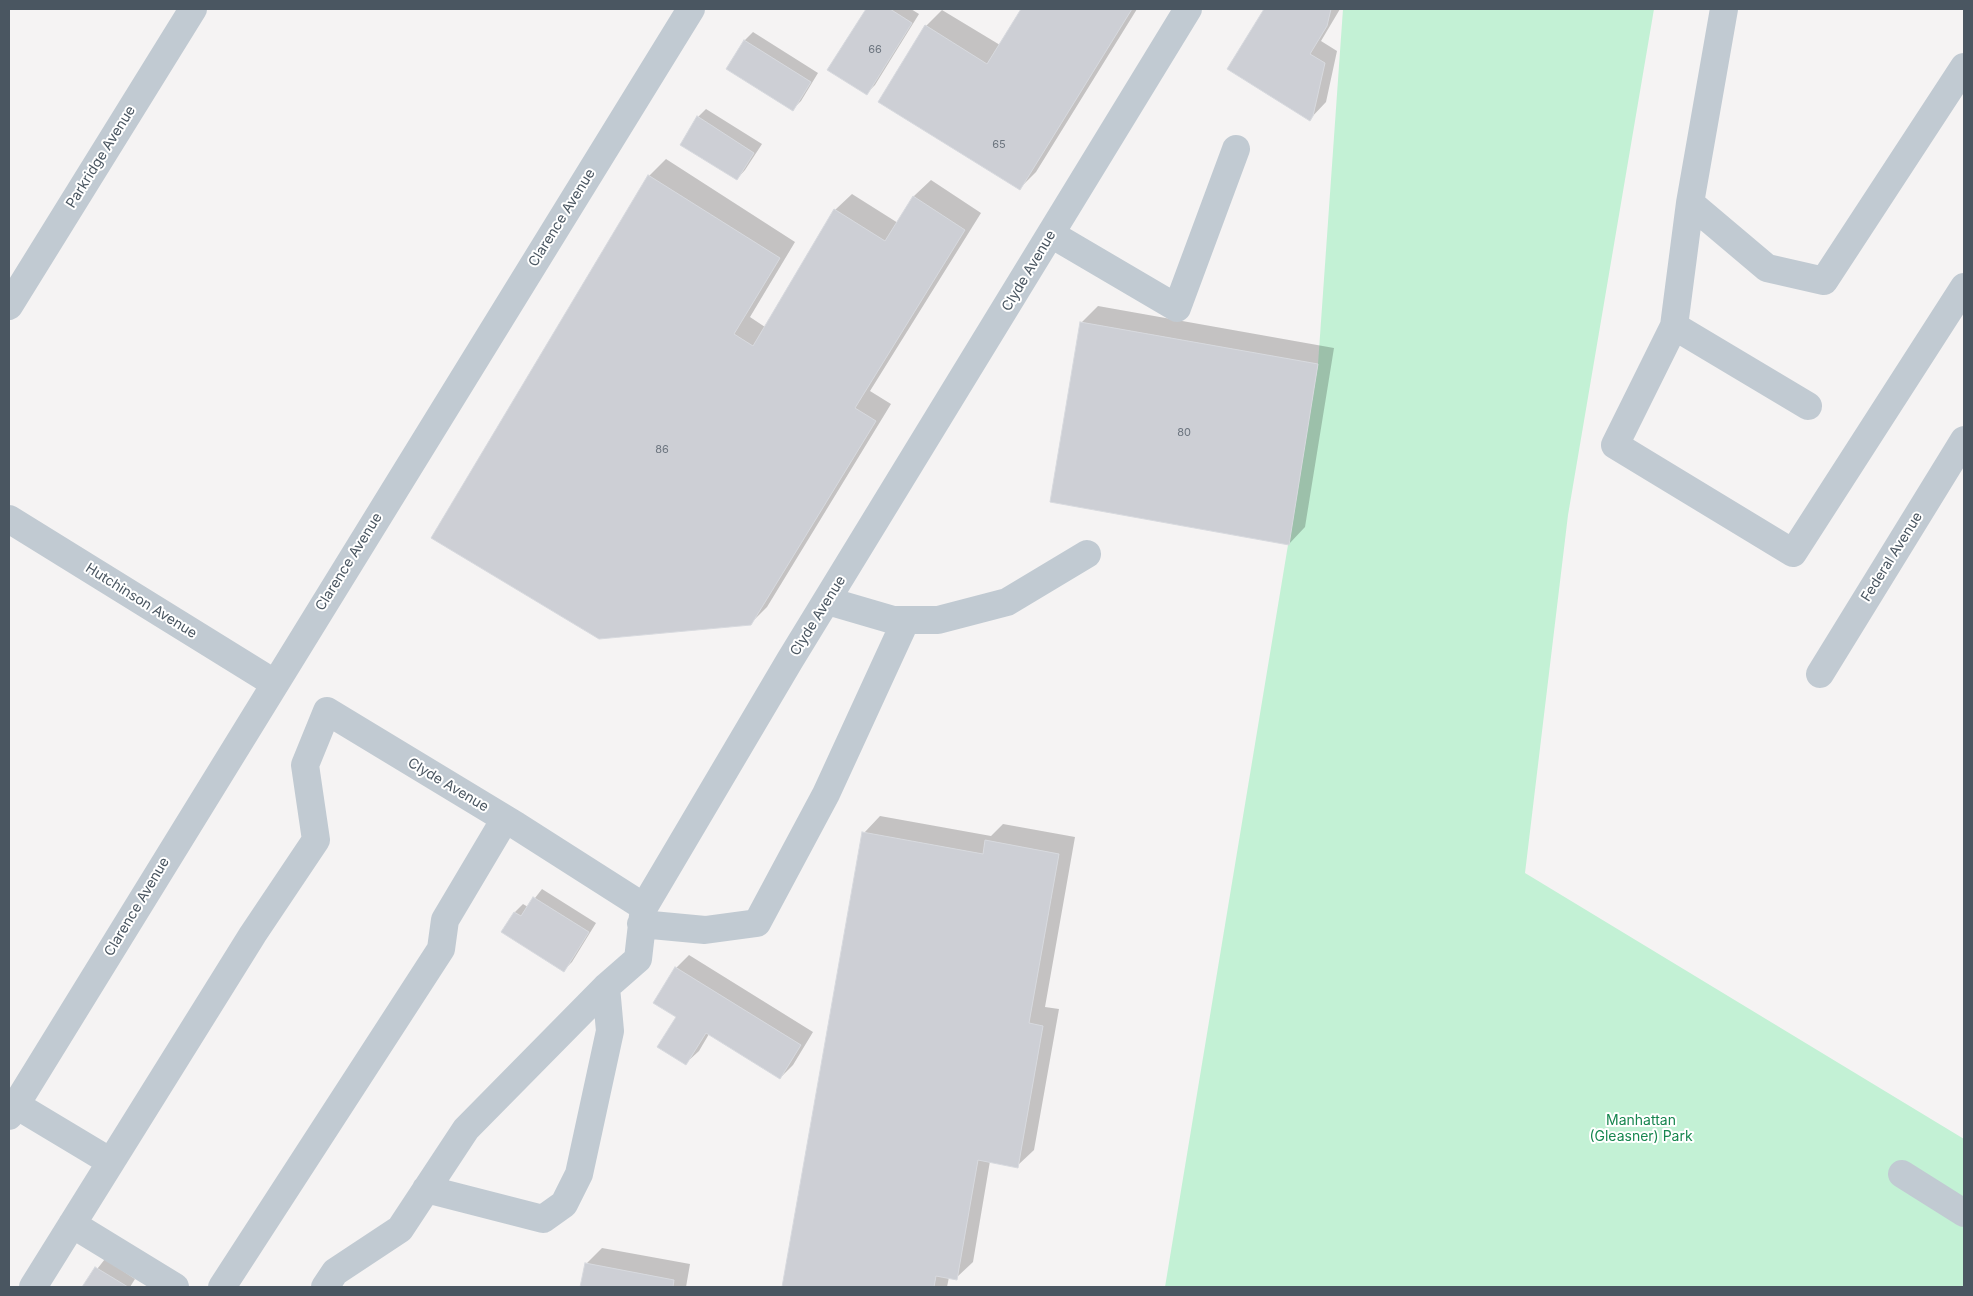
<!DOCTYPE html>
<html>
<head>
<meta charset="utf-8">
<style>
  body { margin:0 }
  #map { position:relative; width:1973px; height:1296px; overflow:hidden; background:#f5f3f3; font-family:Inter,sans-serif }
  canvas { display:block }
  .frame { position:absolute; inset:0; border:10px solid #4a5661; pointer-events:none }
</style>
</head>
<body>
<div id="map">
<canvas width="1973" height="1296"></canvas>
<div class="frame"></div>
</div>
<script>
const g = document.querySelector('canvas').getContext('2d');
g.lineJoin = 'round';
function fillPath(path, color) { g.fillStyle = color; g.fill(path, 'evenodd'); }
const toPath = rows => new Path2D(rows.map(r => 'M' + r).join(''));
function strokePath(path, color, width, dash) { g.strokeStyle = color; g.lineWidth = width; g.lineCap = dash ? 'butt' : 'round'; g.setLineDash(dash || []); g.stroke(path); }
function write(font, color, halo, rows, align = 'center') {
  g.font = font + ' Inter,sans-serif'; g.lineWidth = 4; g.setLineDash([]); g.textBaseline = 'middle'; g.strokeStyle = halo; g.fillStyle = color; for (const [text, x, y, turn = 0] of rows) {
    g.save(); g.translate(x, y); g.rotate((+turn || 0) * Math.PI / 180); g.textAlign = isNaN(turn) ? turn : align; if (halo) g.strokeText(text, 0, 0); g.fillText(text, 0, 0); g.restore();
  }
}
fillPath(toPath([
  [1343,9,1654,9,1568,515,1525,873,1964,1139,1964,1287,1165,1287,1318,364]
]), '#c3f1d5');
fillPath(toPath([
  [868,9,911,9,919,14,875,85,867,93,829,70],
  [1022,9,1137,9,1036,172,1020,188,926,26,942,10,1000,45],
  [1266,9,1340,9,1321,41,1337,51,1326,102,1310,119,1228,69],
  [753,32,818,73,801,101,793,109,728,69,745,40],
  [706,109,762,144,745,170,737,179,698,117],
  [666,159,795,242,750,317,765,327,835,210,852,194,898,223,914,196,931,180,981,213,870,391,891,404,767,607,750,624,432,537,649,176],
  [1098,306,1334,348,1305,527,1289,544,1081,323],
  [880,816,991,836,1003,824,1075,837,1045,1007,1059,1009,1034,1150,1017,1166,990,1161,973,1262,956,1278,949,1277,947,1287,783,1287,864,833],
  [542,889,596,923,572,962,564,970,503,932,515,912,523,904,528,907],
  [689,955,813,1032,793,1065,780,1078,709,1034,699,1051,686,1063,677,1016,676,968],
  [602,1248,690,1264,686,1287,582,1287,586,1264],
  [105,1259,135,1279,130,1287,83,1287]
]), '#0003');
const building = toPath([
  [866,9,890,9,912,23,867,95,827,70,866,9],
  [1021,9,1132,9,1020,190,878,102,925,25,987,64,1021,9],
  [1264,9,1331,9,1327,26,1310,54,1325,63,1313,116,1310,121,1227,69,1264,9],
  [744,40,811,82,793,111,726,69,744,40],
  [697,116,754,153,737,180,680,145,697,116],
  [648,175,780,258,734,334,753,346,834,209,885,241,913,196,965,230,855,408,876,421,751,625,599,639,431,538,648,175],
  [1080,322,1318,364,1289,545,1050,502,1080,322],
  [862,832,983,854,985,840,1059,854,1029,1023,1043,1026,1018,1168,978,1160,957,1280,936,1276,934,1287,782,1287,862,832],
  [533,897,589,932,564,972,501,932,514,912,521,916,533,897],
  [675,967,801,1045,780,1079,706,1033,686,1065,657,1047,676,1017,653,1003,675,967],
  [585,1263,674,1280,673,1287,580,1287,585,1263],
  [95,1267,128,1287,82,1287,95,1267]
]);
fillPath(building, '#cdcfd5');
strokePath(building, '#d7d9de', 1);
strokePath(toPath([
  [1724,9,1690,203,1674,326,1615,445,1793,553,1964,287],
  [1690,203,1767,268,1824,281,1964,67],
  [1051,234,1177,308,1236,149],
  [9,306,193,9],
  [1674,326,1808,406],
  [9,519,274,683],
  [828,601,893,620,938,620,1007,602,1087,554],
  [1820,674,1964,440],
  [641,924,705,930,757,923,826,794,906,620],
  [16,1105,111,1162],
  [9,1116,691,9],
  [1902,1174,1964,1213],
  [426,1189,543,1219,564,1204,579,1174,610,1031,606,987],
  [72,1224,175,1287],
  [33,1287,253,934,316,840,305,765,327,711,517,826,644,907],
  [222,1287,441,949,445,920,505,819],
  [325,1287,335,1272,400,1229,466,1129,606,987,638,959,644,907,790,660,1188,9]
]), '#c1cad2', 28);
write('11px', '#6b747e', null, [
  ["66",875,50],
  ["65",999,145],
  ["80",1184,433],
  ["86",662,450]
]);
write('14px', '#4a5661', '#fff', [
  ["Parkridge Avenue",101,157,-58],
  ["Clarence Avenue",562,218,-58],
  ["Clyde Avenue",1029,271,-59],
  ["Federal Avenue",1892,557,-58],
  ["Clarence Avenue",349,562,-58],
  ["Hutchinson Avenue",141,601,32],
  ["Clyde Avenue",818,616,-58],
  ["Clyde Avenue",448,785,31],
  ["Clarence Avenue",137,907,-59]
]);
write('14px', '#17864f', '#fff', [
  ["Manhattan",1641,1121],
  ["(Gleasner) Park",1641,1137]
]);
</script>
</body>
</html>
